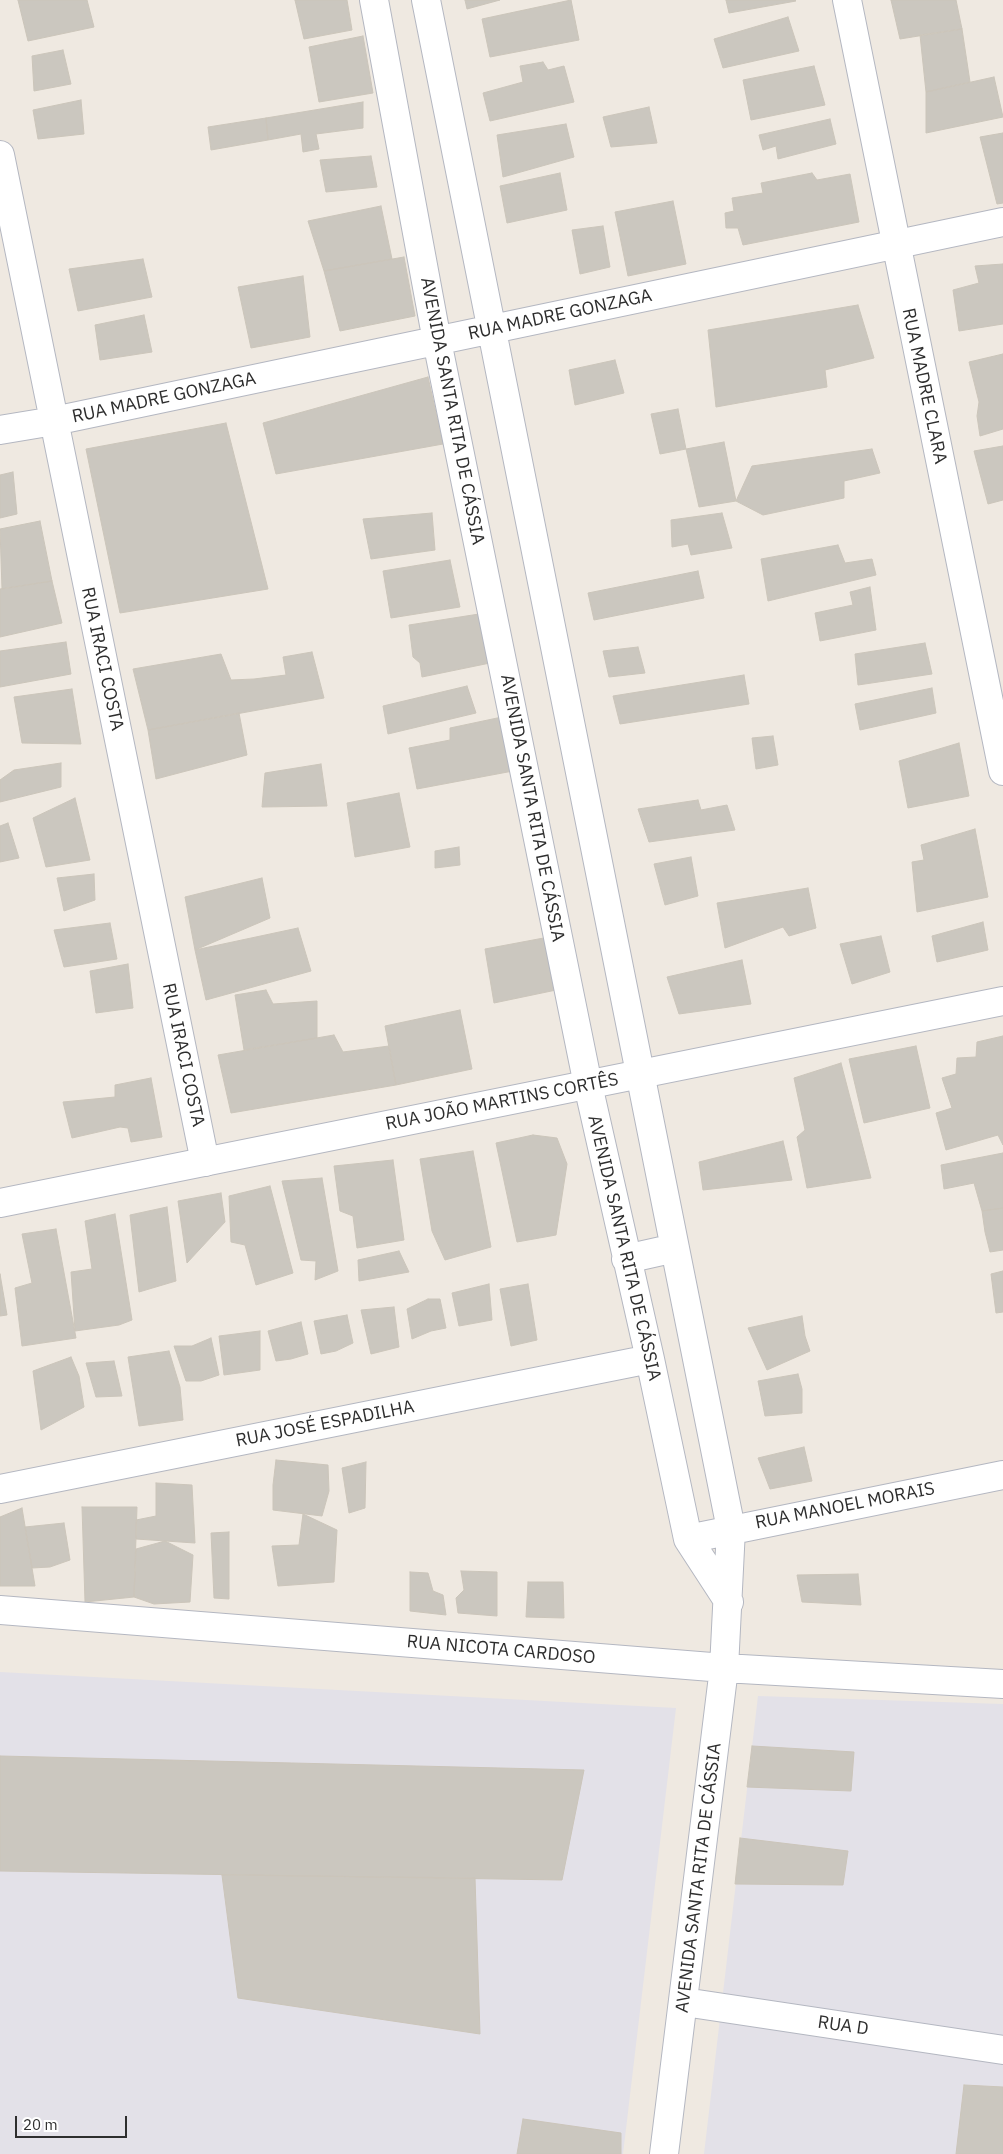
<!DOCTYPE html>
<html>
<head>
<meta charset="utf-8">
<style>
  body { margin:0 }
  #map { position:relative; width:1003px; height:2154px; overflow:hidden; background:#efe9e1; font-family:"IBM Plex Sans",sans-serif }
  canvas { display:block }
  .scale { position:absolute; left:15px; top:2116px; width:112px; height:22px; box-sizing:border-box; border:2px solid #2e2e2e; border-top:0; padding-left:6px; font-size:15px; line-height:18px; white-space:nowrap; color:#2e2e2e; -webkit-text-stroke:4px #fff; paint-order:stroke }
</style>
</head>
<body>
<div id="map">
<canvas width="1003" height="2154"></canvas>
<div class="scale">20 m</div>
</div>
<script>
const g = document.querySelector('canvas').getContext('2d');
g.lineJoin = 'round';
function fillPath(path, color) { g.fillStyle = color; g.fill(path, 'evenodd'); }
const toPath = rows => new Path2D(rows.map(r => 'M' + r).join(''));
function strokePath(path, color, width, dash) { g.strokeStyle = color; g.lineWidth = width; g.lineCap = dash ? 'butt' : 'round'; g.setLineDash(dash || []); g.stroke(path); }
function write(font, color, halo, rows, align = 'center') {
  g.font = font + ' "IBM Plex Sans",sans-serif'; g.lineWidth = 4; g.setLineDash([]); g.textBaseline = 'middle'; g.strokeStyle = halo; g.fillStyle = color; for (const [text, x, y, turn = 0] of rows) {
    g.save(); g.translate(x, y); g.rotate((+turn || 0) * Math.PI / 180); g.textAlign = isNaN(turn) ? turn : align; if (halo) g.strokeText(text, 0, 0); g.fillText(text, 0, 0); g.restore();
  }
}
fillPath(toPath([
  [0,1672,676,1708,623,2154,0,2154],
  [758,1696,1003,1704,1003,2154,704,2154]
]), '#e3e1e8');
const building = toPath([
  [18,0,87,0,94,27,28,41,18,0],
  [295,0,347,0,352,30,304,39,295,0],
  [465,0,500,0,467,9,465,0],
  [571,0,579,40,490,57,482,19,571,0],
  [726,0,795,0,796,1,729,13,726,0],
  [891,0,956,0,962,29,900,39,891,0],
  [788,17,799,51,723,68,714,39,788,17],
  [962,29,970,82,926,92,920,35,962,29],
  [363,36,373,93,319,102,309,47,363,36],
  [63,50,71,84,34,91,32,56,63,50],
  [543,62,548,70,564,66,574,102,490,121,483,93,523,82,520,66,543,62],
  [814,66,825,105,751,120,743,80,814,66],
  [994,77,1003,117,926,133,926,92,994,77],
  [81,100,84,134,38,139,33,110,81,100],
  [363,102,363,128,316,134,319,149,303,152,301,134,268,140,266,118,363,102],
  [649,107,657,143,611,147,603,117,649,107],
  [266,118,268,140,211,150,208,127,266,118],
  [830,119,836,144,778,159,776,146,763,150,759,135,830,119],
  [566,124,574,157,503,177,497,135,566,124],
  [1003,133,1003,203,997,204,980,137,1003,133],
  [371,156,377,187,326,192,320,160,371,156],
  [560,173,567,210,507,223,500,186,560,173],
  [812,173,817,180,850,174,859,222,743,245,738,228,726,228,725,213,734,211,732,198,763,193,761,183,812,173],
  [673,201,686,264,628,276,615,212,673,201],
  [381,206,392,259,324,271,308,221,381,206],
  [603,226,610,267,580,274,572,230,603,226],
  [404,257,415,316,340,331,324,271,404,257],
  [143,259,152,297,78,311,69,269,143,259],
  [1003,264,1003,324,959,331,953,290,979,283,975,266,1003,264],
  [303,276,310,337,251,348,238,287,303,276],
  [858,305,874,358,825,370,827,387,716,407,708,330,858,305],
  [144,315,152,352,100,360,95,325,144,315],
  [1003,354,1003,429,980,436,977,416,979,402,969,362,1003,354],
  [615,360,624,393,575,405,569,370,615,360],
  [428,377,443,444,276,474,263,423,428,377],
  [678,409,686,449,660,454,651,414,678,409],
  [226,423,268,589,120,613,86,449,226,423],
  [724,442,736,501,699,507,686,449,724,442],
  [1003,446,1003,500,988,504,974,451,1003,446],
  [872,449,880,473,844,481,844,498,763,515,736,501,752,466,872,449],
  [13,472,17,514,0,518,0,475,13,472],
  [432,513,435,550,371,559,363,519,432,513],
  [722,513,732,548,691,555,688,544,672,547,671,520,722,513],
  [40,521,52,581,2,589,0,529,40,521],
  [838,545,845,563,872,559,876,575,768,601,761,559,838,545],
  [450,560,460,607,391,618,383,571,450,560],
  [698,571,704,598,594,620,588,593,698,571],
  [52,581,62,623,0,637,0,589,52,581],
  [870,587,876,630,820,641,815,613,853,605,850,592,870,587],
  [479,614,490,663,422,677,420,663,413,657,409,625,479,614],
  [66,642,71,674,0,687,0,651,66,642],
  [925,643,932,674,858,685,855,654,925,643],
  [638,647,645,673,609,677,603,651,638,647],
  [312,652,324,698,148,730,133,669,221,654,231,680,254,679,286,675,283,657,312,652],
  [744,675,749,704,620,724,613,696,744,675],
  [467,686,476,713,388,734,383,706,467,686],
  [932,688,936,713,860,730,855,704,932,688],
  [72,689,81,744,22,743,14,697,72,689],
  [239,713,247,755,156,779,148,730,239,713],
  [502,717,513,771,417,789,409,748,450,740,450,728,502,717],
  [773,736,778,765,756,769,752,738,773,736],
  [959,743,969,796,908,808,899,761,959,743],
  [61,763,61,787,0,802,0,780,14,770,61,763],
  [321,764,327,806,262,807,265,773,321,764],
  [399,793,410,847,355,857,347,803,399,793],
  [75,798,90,860,46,867,33,818,75,798],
  [698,800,701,810,727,805,735,830,649,842,638,809,698,800],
  [8,823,19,858,0,862,0,826,8,823],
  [975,829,988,897,917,912,912,862,924,860,921,845,975,829],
  [459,847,460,865,435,868,435,851,459,847],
  [691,857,698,896,665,905,654,864,691,857],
  [94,874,95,900,64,911,57,878,94,874],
  [262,878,270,918,195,950,185,897,262,878],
  [808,888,816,928,789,936,783,927,725,948,717,903,808,888],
  [983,922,988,950,937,962,932,936,983,922],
  [110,923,117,959,64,967,54,930,110,923],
  [298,928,311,971,206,1000,195,950,298,928],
  [881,936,890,972,852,984,840,944,881,936],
  [549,937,561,989,494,1003,485,949,549,937],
  [742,960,751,1004,679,1014,667,977,742,960],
  [128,964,133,1008,96,1013,90,971,128,964],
  [266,990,273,1004,317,1001,317,1038,244,1050,235,995,266,990],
  [460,1010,472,1069,396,1085,385,1026,460,1010],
  [334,1035,343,1052,389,1046,396,1085,231,1113,218,1055,334,1035],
  [1003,1036,1003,1145,998,1135,946,1150,936,1113,952,1108,942,1078,956,1074,957,1058,976,1057,977,1042,1003,1036],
  [916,1046,930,1108,864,1123,849,1059,916,1046],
  [841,1063,871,1178,807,1188,797,1137,805,1130,794,1078,841,1063],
  [151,1078,162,1137,131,1142,128,1128,120,1127,72,1138,63,1102,115,1097,115,1085,151,1078],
  [533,1135,557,1138,567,1164,556,1235,517,1242,496,1143,533,1135],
  [783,1141,792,1180,703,1190,699,1162,783,1141],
  [473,1151,491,1247,445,1260,432,1231,420,1159,473,1151],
  [1003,1153,1003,1208,982,1211,974,1183,944,1189,941,1165,1003,1153],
  [393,1160,404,1240,357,1248,353,1216,340,1211,334,1166,393,1160],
  [322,1178,338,1271,315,1280,316,1261,301,1260,282,1181,322,1178],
  [270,1186,293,1273,256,1285,245,1245,231,1242,229,1196,270,1186],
  [221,1193,225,1222,187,1263,178,1201,221,1193],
  [167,1207,176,1281,139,1292,130,1215,167,1207],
  [1003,1208,1003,1250,990,1252,985,1232,982,1211,1003,1208],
  [115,1214,132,1320,119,1325,75,1331,71,1272,92,1269,85,1221,115,1214],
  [56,1229,76,1338,22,1346,15,1288,32,1283,22,1234,56,1229],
  [399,1251,409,1272,359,1281,358,1260,399,1251],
  [1003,1271,1003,1312,996,1313,991,1274,1003,1271],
  [0,1274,7,1315,0,1316,0,1274],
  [489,1284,492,1320,459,1326,452,1293,489,1284],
  [528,1284,537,1340,511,1346,500,1289,528,1284],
  [428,1299,440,1299,446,1328,431,1331,412,1339,407,1309,428,1299],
  [394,1307,399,1347,371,1354,361,1310,394,1307],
  [347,1315,353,1343,336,1351,321,1354,314,1321,347,1315],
  [802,1316,805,1336,810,1351,767,1370,748,1328,802,1316],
  [301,1322,308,1354,291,1359,276,1361,268,1331,301,1322],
  [260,1331,260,1370,224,1375,219,1336,260,1331],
  [211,1338,219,1375,201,1381,186,1381,174,1346,192,1346,211,1338],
  [169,1351,180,1387,183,1420,139,1426,128,1357,169,1351],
  [71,1357,79,1376,84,1407,41,1430,33,1371,71,1357],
  [114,1361,122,1396,96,1397,86,1363,114,1361],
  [798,1374,802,1389,802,1413,765,1416,758,1381,798,1374],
  [804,1447,812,1481,770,1489,758,1458,804,1447],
  [276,1460,328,1465,329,1491,322,1516,273,1510,273,1485,276,1460],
  [366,1462,365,1508,349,1513,342,1468,366,1462],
  [156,1483,192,1485,195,1543,136,1539,136,1520,156,1516,156,1483],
  [82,1507,137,1507,134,1597,85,1602,82,1507],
  [22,1508,35,1586,0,1586,0,1517,22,1508],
  [303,1514,337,1530,334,1582,278,1586,272,1546,299,1545,303,1514],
  [64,1523,70,1560,50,1567,32,1568,25,1527,64,1523],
  [229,1532,229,1599,214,1598,211,1533,229,1532],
  [165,1541,193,1555,190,1602,154,1604,134,1597,136,1549,165,1541],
  [461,1571,497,1572,497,1616,458,1613,456,1598,464,1590,461,1571],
  [410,1572,428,1573,433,1591,443,1595,446,1615,410,1611,410,1572],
  [858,1574,861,1605,802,1602,797,1575,858,1574],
  [528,1582,563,1582,564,1618,526,1617,528,1582],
  [752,1746,854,1752,851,1791,747,1787,752,1746],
  [0,1756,584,1770,562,1880,0,1871,0,1756],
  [740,1838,848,1851,843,1885,735,1884,740,1838],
  [222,1875,475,1878,480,2034,238,1998,222,1875],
  [964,2085,1003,2087,1003,2154,956,2154,964,2085],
  [523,2119,621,2133,621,2154,517,2154,523,2119]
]);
fillPath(building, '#cbc7bf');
strokePath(building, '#cbc5ba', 1);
const minor = toPath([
  [374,0,437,341,588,1085,650,1359,688,1539,729,1602],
  [426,0,731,1529,724,1668,664,2154],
  [847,0,1003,771],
  [0,155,205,1162],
  [0,430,54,421,1003,222],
  [626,1259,675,1248],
  [0,1489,650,1359],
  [688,1539,1003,1475],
  [0,1610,724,1668,1003,1684],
  [684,2002,1003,2050]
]);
const tertiary = toPath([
  [0,1203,1003,1001]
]);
strokePath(minor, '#b4b7c1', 30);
strokePath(tertiary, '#b4b7c1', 30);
strokePath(minor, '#fff', 28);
strokePath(tertiary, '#fff', 28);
write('18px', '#2e2e2e', '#fff', [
  ["RUA MADRE GONZAGA",560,315,-12],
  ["RUA MADRE CLARA",924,386,78],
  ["RUA MADRE GONZAGA",164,398,-12],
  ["AVENIDA SANTA RITA DE CÁSSIA",452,411,79],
  ["RUA IRACI COSTA",102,659,78],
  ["AVENIDA SANTA RITA DE CÁSSIA",532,808,79],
  ["RUA IRACI COSTA",183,1055,78],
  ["RUA JOÃO MARTINS CORTÊS",502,1102,-11],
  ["AVENIDA SANTA RITA DE CÁSSIA",624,1248,77],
  ["RUA JOSÉ ESPADILHA",325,1424,-11],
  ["RUA MANOEL MORAIS",845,1506,-11],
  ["RUA NICOTA CARDOSO",501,1650,5],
  ["AVENIDA SANTA RITA DE CÁSSIA",699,1878,-83],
  ["RUA D",843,2026,8]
]);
</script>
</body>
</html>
